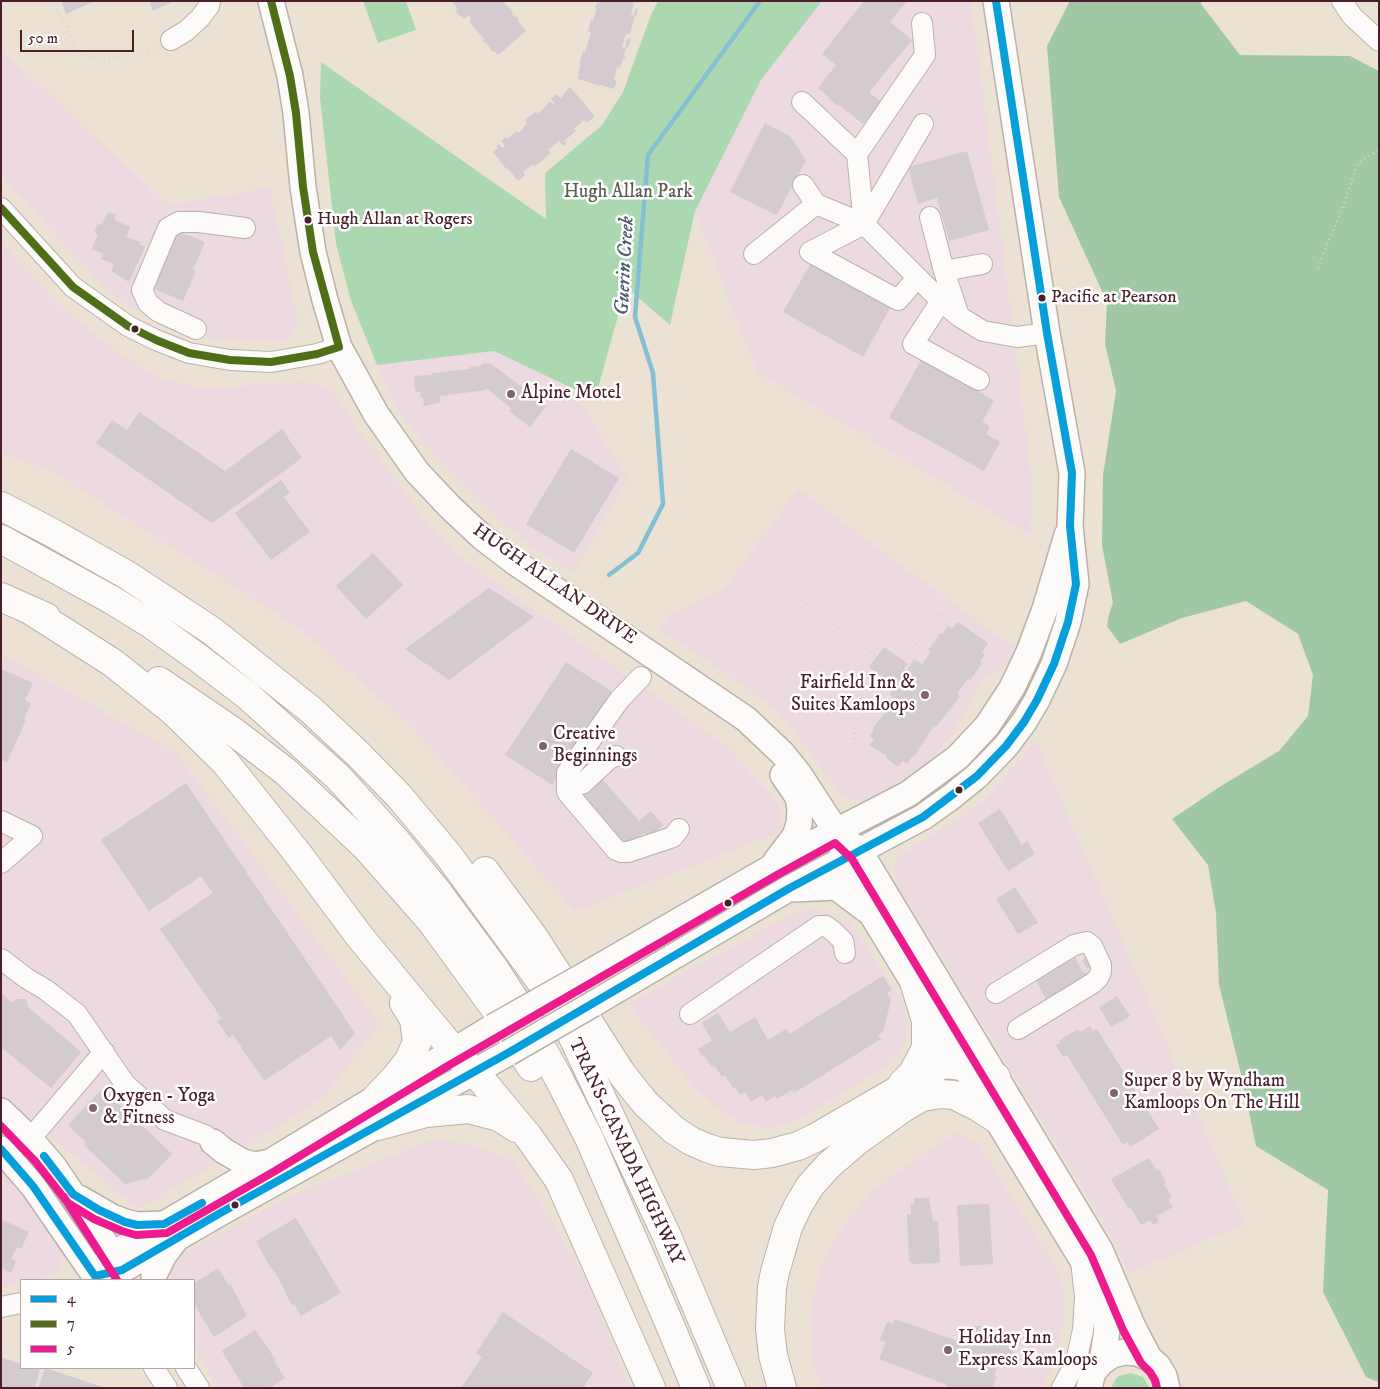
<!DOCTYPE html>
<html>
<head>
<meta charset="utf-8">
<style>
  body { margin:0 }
  #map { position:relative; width:1380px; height:1389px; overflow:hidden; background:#ece2d4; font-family:"IM FELL DW Pica",serif }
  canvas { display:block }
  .frame { position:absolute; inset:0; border:2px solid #4a1f2b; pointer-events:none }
  .legend { position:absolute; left:20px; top:1279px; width:175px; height:90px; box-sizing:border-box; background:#fff; border:1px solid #b7a5aa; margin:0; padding:6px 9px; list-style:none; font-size:15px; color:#4a1f2b }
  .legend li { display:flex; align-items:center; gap:10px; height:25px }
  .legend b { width:25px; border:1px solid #b7a5aa }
  .scale { position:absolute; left:20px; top:30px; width:114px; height:22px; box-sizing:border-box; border:2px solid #4a1f2b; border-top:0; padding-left:6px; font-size:15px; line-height:18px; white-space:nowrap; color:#4a1f2b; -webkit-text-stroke:4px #fff; paint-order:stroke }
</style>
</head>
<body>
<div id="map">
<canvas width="1380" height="1389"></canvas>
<div class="frame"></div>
<ul class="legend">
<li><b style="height:6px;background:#079fdb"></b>4</li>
<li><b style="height:6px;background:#4f6e18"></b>7</li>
<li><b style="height:6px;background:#ec1b8e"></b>5</li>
</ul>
<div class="scale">50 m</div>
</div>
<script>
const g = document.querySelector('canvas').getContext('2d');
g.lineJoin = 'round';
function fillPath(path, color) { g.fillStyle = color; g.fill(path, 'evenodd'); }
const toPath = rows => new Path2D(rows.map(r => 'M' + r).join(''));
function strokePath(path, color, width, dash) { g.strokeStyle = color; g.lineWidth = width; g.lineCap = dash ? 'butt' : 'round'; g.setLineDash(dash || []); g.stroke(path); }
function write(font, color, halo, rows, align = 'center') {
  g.font = font + ' "IM FELL DW Pica",serif'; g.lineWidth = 5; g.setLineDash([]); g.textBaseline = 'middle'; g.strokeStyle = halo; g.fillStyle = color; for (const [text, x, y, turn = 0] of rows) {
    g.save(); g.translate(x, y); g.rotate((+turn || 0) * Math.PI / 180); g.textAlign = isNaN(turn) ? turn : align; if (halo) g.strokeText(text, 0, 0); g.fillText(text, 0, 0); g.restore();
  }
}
fillPath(toPath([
  [822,1,971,1,1032,480,1030,535,757,372,695,211,761,80],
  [1,49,168,205,270,188,298,322,291,336,279,342,209,338,181,330,152,318,125,303,104,287,1,175],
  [1,242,59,305,113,349,139,366,168,380,205,388,306,382,325,386,336,395,369,444,430,527,457,555,726,746,772,796,780,811,783,831,575,911,410,724,296,626,52,471,1,454],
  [494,351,565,385,578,399,628,479,573,573,530,545,497,518,435,456,404,418,393,401,377,365],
  [798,489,1015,649,1007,664,979,683,959,723,947,741,928,762,883,792,863,801,852,800,840,793,799,737,776,710,761,698,660,629,669,615,724,589],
  [1,654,175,752,380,1024,324,1096,286,1122,138,1209,1,1096],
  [1035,739,1245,1224,1128,1274,1115,1242,896,882,894,867,899,856,964,815,989,795,1019,761],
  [814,908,851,923,903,1003,909,1027,906,1042,894,1061,800,1119,769,1128,741,1123,721,1111,692,1085,629,1004,681,974,793,914],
  [957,1133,978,1144,1056,1267,1064,1293,1063,1329,1052,1367,1043,1388,821,1388,812,1361,810,1314,817,1281,830,1248,849,1220,871,1192,928,1151],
  [431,1140,469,1144,515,1162,585,1276,630,1388,219,1388,194,1347,194,1280,170,1280,176,1262,187,1251,290,1196],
  [1,1170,25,1195,63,1253,60,1271,46,1277,34,1280,21,1280,21,1283,1,1288]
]), '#edd9e0');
fillPath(toPath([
  [363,1,406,1,416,30,378,43],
  [658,1,822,1,761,80,695,211,670,325,626,287,595,399,494,351,377,365,351,301,336,244,320,98,321,62,546,219,545,173,602,125,623,92,651,15],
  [1131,1373,1143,1377,1150,1388,1111,1388,1115,1380,1119,1376]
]), '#acd8b1');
fillPath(toPath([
  [1070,1,1201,1,1201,4,1240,55,1350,56,1379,71,1379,1382,1366,1377,1323,1292,1328,1190,1256,1146,1241,1074,1219,985,1216,913,1208,865,1172,819,1221,786,1279,751,1308,716,1313,675,1298,634,1246,601,1182,618,1120,644,1107,626,1109,614,1113,603,1102,545,1103,475,1116,391,1105,344,1107,302,1059,197,1047,46]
]), '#a0c8a5');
strokePath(toPath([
  [609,575,638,553,663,504,653,373,635,317,648,155,760,1]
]), '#83c0d4', 4.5);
fillPath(toPath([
  [61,1,95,1,66,14],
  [149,1,174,1,153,11],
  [452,1,503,1,513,12,511,13,515,17,516,16,519,20,518,21,526,31,498,55,494,51,492,52,487,43,486,44,483,41,484,39,469,21,471,19,469,15,464,19,461,16,460,16,455,11,458,9],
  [598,1,638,1,638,3,634,2,631,15,635,16,630,34,626,34,622,47,626,48,624,55,625,56,625,58,623,58,620,68,617,67,614,80,617,81,614,89,600,85,600,86,578,79,579,74,578,73,581,64,579,64,583,51,585,52,591,32,588,31,591,20,593,20,597,9,595,8],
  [864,1,907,1,890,22,912,40,869,92,881,102,863,124,839,105,838,106,828,98,829,97,818,88,836,65,822,54],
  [636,8,638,9,636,16,633,15],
  [627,38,631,39,628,48,625,47],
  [570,87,595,116,587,123,584,120,574,129,576,131,564,141,566,143,563,146,559,141,548,150,551,153,537,165,534,166,533,164,523,172,525,175,518,181,508,169,507,170,493,152,498,148,496,146,499,144,502,148,505,146,501,141,506,137,507,139,517,131,519,133,527,123,525,120,536,111,538,114,550,101,553,105,555,103,551,99,557,94,560,98,564,95,563,94],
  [765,123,791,137,806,160,777,215,730,192],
  [967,151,989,230,949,241,937,198,918,204,908,167],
  [108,212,116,215,114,220,131,227,126,236,140,242,139,244,145,247,129,282,111,271,114,264,101,259,104,254,92,249,98,234,94,232,98,224,101,225],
  [174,230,205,242,193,270,196,271,183,301,152,288],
  [811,263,890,308,863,357,783,312],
  [921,360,994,400,982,422,990,426,986,434,1000,442,984,471,889,418],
  [490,363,527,391,526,391,536,399,546,406,530,427,509,411,511,408,486,388,486,390,440,396,440,402,438,403,424,406,423,398,421,398,420,392,416,392,415,389,414,376,432,375,432,373,470,369,470,367,481,366,481,364],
  [139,412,225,471,282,429,302,458,212,523,96,443,112,420,127,430],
  [571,449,619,478,574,553,526,524],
  [281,480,290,493,284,497,310,532,271,560,235,513],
  [373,553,403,585,366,619,336,586],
  [489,588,534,617,449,680,405,649],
  [958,622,988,643,982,652,985,654,980,662,982,664,970,680,968,678,957,694,960,696,936,727,934,725,914,757,913,756,907,764,903,761,898,767,886,758,887,756,869,745,874,739,870,736,874,730,873,728,896,699,889,694,897,683,896,682,893,685,869,667,884,647,908,664,904,669,906,671,914,659,922,664,931,652,928,650,941,633,943,634,948,626,952,629],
  [566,662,613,692,552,785,505,755],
  [1,669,33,683,25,700,31,703,24,719,26,720,7,762,1,760],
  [598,745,606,755,592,766,584,757],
  [597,773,639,821,651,811,663,825,648,838,644,833,627,847,573,793],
  [186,783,355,1033,340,1050,331,1036,264,1081,233,1035,229,1038,217,1021,222,1019,160,929,213,893,201,876,149,911,101,840],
  [1000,809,1022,845,1027,841,1035,854,1008,871,978,823],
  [1015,887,1038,923,1018,934,996,899],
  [1073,953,1083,973,1085,972,1089,978,1048,1003,1034,977],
  [1087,957,1093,966,1087,969,1082,960],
  [883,976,892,990,887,993,891,1000,883,1032,878,1035,881,1039,794,1093,792,1090,777,1099,775,1096,766,1102,762,1095,751,1102,745,1092,740,1095,735,1087,733,1088,725,1075,722,1077,714,1065,712,1067,704,1055,702,1056,698,1049,712,1041,702,1023,718,1013,730,1032,755,1017,768,1040,786,1029,789,1034],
  [1,993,13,1003,16,999,26,999,28,1007,81,1052,51,1088,1,1047],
  [1117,996,1130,1016,1111,1027,1099,1007],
  [1090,1026,1093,1031,1097,1029,1159,1129,1130,1147,1127,1142,1123,1145,1067,1055,1063,1057,1056,1045,1060,1043,1059,1041,1078,1029,1080,1032],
  [103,1088,172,1154,149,1178,125,1184,84,1145,86,1142,68,1125],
  [1149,1158,1157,1171,1159,1169,1166,1183,1164,1184,1172,1197,1168,1199,1173,1207,1156,1216,1159,1222,1153,1225,1150,1220,1141,1225,1130,1207,1128,1208,1111,1179],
  [914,1198,929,1198,933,1221,938,1221,940,1263,913,1264,909,1261,907,1214,911,1214,910,1204,914,1204],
  [989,1204,993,1264,960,1266,957,1205],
  [296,1218,341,1293,301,1316,294,1304,292,1305,284,1291,285,1290,272,1268,271,1269,256,1241],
  [1,1219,29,1232,21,1249,17,1247,11,1259,16,1261,11,1273,1,1268],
  [218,1268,229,1286,231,1285,247,1316,214,1337,194,1304,194,1283],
  [503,1312,593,1373,583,1388,461,1388,482,1357,476,1353],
  [895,1319,963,1343,970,1326,983,1326,1009,1336,1008,1337,1014,1340,1016,1343,1010,1359,1001,1356,994,1376,997,1377,992,1388,946,1388,947,1385,879,1359,886,1342,880,1340,887,1322,893,1324],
  [255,1330,276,1360,274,1361,285,1378,269,1388,244,1388,222,1351],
  [1,1357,21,1364,21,1368,34,1368,40,1370,35,1388,1,1388],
  [45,1368,103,1387,103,1388,38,1388]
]), '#d3cbcf');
const minor = toPath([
  [1342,1,1352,16,1379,41],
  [171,40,186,31,200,18,209,6,210,1],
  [802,102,857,154,864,224],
  [857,154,925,55,922,23],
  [803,185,816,204],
  [1,208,73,287,128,326,156,340,189,353,230,360,271,362,317,354,339,347],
  [930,217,944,271,959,316],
  [754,254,816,204,864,224,941,301,960,317,983,331,1017,337,1047,333],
  [944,271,982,264],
  [917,278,898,300,810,252,864,224,923,124],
  [941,301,913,344,979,380],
  [196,329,159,312,148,303,142,290,168,228,179,222,199,222,245,228],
  [641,677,620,699,567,773,567,792,616,850,621,852,628,852,673,837,679,829],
  [567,783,582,784,610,758,616,756],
  [1,821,32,836,1,863],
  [1,959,26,978,46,990,77,1014,125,1084,165,1120,205,1135,213,1142],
  [996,993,1074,945,1087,942,1092,946,1101,965,1101,972,1098,978,1093,983,1018,1029],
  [690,1014,819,926,826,926,834,932,843,941,845,953],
  [30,1139,104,1052],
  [1,1307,21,1303],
  [154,1368,167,1388],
  [186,1368,199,1388],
  [1062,1388,1076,1362,1083,1330,1085,1297,1081,1261]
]);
const major = toPath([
  [271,1,290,76,296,113,303,187,313,252,325,300,339,347,376,414,417,472,450,507,482,537,516,563,746,719,782,753,799,774,836,831,846,859,871,913,1094,1279,1102,1305,1107,1330,1102,1362],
  [851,844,860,852,1100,1250,1132,1325,1149,1358],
  [776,861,795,836,799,824,800,809,798,797,783,775],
  [795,889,836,887,868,911],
  [578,979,817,841,908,794,958,757,987,726,1012,688,1029,652,1045,609,1067,535],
  [593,1004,788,889,923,817,951,797,977,776,1006,746,1024,722,1037,700,1054,664,1068,622,1076,584,1070,526,1072,473,1047,333,996,1],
  [1,1111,30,1139,54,1167,121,1267],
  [213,1142,224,1151,243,1162,255,1165,270,1162],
  [1,1149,33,1186,95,1276],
  [79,1198,112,1217,125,1222,137,1225,164,1224],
  [95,1276,113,1254,270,1162,493,1027],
  [95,1276,122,1270,222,1212,508,1053],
  [154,1280,154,1275,164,1255,174,1242],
  [1089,1388,1093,1372,1102,1362,1112,1355,1125,1352,1137,1353,1149,1358,1158,1366,1164,1376,1167,1388]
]);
const highway = toPath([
  [1,506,49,531,127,575,212,631,311,710,358,754,399,796,449,856,541,982,570,1031,666,1234,731,1388],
  [1,539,112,600,151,624,197,657,247,695,338,777,398,843,437,891,494,968,514,999,558,1077,589,1138,670,1325,696,1388],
  [1,597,46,617],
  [30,610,113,663,173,711,225,762,298,854,360,937,454,1051,484,1083,528,1136,559,1180,651,1388],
  [159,681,234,732,286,772,366,847,431,921,496,1010,531,1067],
  [485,871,533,936,622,1074,633,1088,646,1104,674,1130,691,1141,707,1148,720,1152,754,1155,772,1153,798,1146,815,1138,943,1064,964,1066,996,1077],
  [903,1083,913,1073,926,1048,926,1021,915,985],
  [376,1098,395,1078,409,1060,417,1042,414,1019,404,1003],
  [378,1126,426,1113,468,1109,499,1117,516,1128],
  [782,1388,773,1355,770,1329,772,1287,775,1272,788,1227,798,1206,810,1186,828,1166,858,1140,903,1108,922,1097,941,1094,954,1095,978,1107,998,1120]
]);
strokePath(minor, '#bcb1a9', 22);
strokePath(major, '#bcb1a9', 28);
strokePath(highway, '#bcb1a9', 30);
strokePath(toPath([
  [51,1,68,28,74,47,81,54,95,58,113,59,155,47],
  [1318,268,1332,233,1342,210,1358,163,1379,150],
  [766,574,896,670],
  [876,789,860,760,854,738,855,728,938,613,944,617]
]), '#d8d3d0', 2.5, [1, 4]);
strokePath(minor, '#fcfbf9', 20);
strokePath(major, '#fcfbf9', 25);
strokePath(highway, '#fcfbf9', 28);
const majorBridge = toPath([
  [493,1027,578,979],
  [508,1053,593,1004]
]);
strokePath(majorBridge, '#bcb1a9', 28, []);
strokePath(majorBridge, '#fcfbf9', 25);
strokePath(toPath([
  [1,1149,33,1186,95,1276,122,1270,222,1212,508,1053,788,889,923,817,977,776,1006,746,1024,722,1037,700,1054,664,1068,622,1076,584,1070,526,1072,473,1047,333,996,1],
  [44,1156,73,1194,99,1210,125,1222,137,1225,164,1224,202,1203]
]), '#079fdb', 8);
strokePath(toPath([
  [271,1,290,76,296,113,303,187,313,252,339,347],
  [1,208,73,287,128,326,156,340,189,353,230,360,271,362,317,354,339,347]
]), '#4f6e18', 8);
strokePath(toPath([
  [1,1126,35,1161,68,1203,94,1219,122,1231,136,1235,167,1233,275,1171,446,1067,777,875,835,843,852,859,1091,1255,1123,1330,1141,1363,1150,1372,1155,1380,1157,1388],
  [64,1197,117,1280]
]), '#ec1b8e', 8);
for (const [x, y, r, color] of [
  [308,220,4.5,"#4a1f2b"],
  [1042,298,4.5,"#4a1f2b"],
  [135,329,4.5,"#4a1f2b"],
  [511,394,5,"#836366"],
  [925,695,5,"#836366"],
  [543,746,5,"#836366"],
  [959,790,4.5,"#4a1f2b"],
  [728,903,4.5,"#4a1f2b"],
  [1114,1093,5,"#836366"],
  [93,1108,5,"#836366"],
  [235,1205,4.5,"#4a1f2b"],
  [948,1350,5,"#836366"]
]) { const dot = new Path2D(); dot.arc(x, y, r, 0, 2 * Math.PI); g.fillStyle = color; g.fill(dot); strokePath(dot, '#fff', 2); }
write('18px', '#4a1f2b', '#fff', [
  ["Hugh Allan at Rogers",317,220],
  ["Pacific at Pearson",1051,298]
], 'left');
write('19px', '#5a5d50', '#fff', [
  ["Hugh Allan Park",628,193]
]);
write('19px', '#4a1f2b', '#fff', [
  ["Alpine Motel",521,394],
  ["Fairfield Inn &",915,684,"right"],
  ["Suites Kamloops",915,706,"right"],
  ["Creative",553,735],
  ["Beginnings",553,757],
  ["Super 8 by Wyndham",1124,1082],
  ["Kamloops On The Hill",1124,1104],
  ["Oxygen - Yoga",103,1097],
  ["& Fitness",103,1119],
  ["Holiday Inn",958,1339],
  ["Express Kamloops",958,1361]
], 'left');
write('19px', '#4a1f2b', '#fff', [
  ["HUGH ALLAN DRIVE",554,585,35],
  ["TRANS-CANADA HIGHWAY",625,1152,65]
]);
write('italic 20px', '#4f5a6f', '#fff', [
  ["Guerin Creek",626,266,-87]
]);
</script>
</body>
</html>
